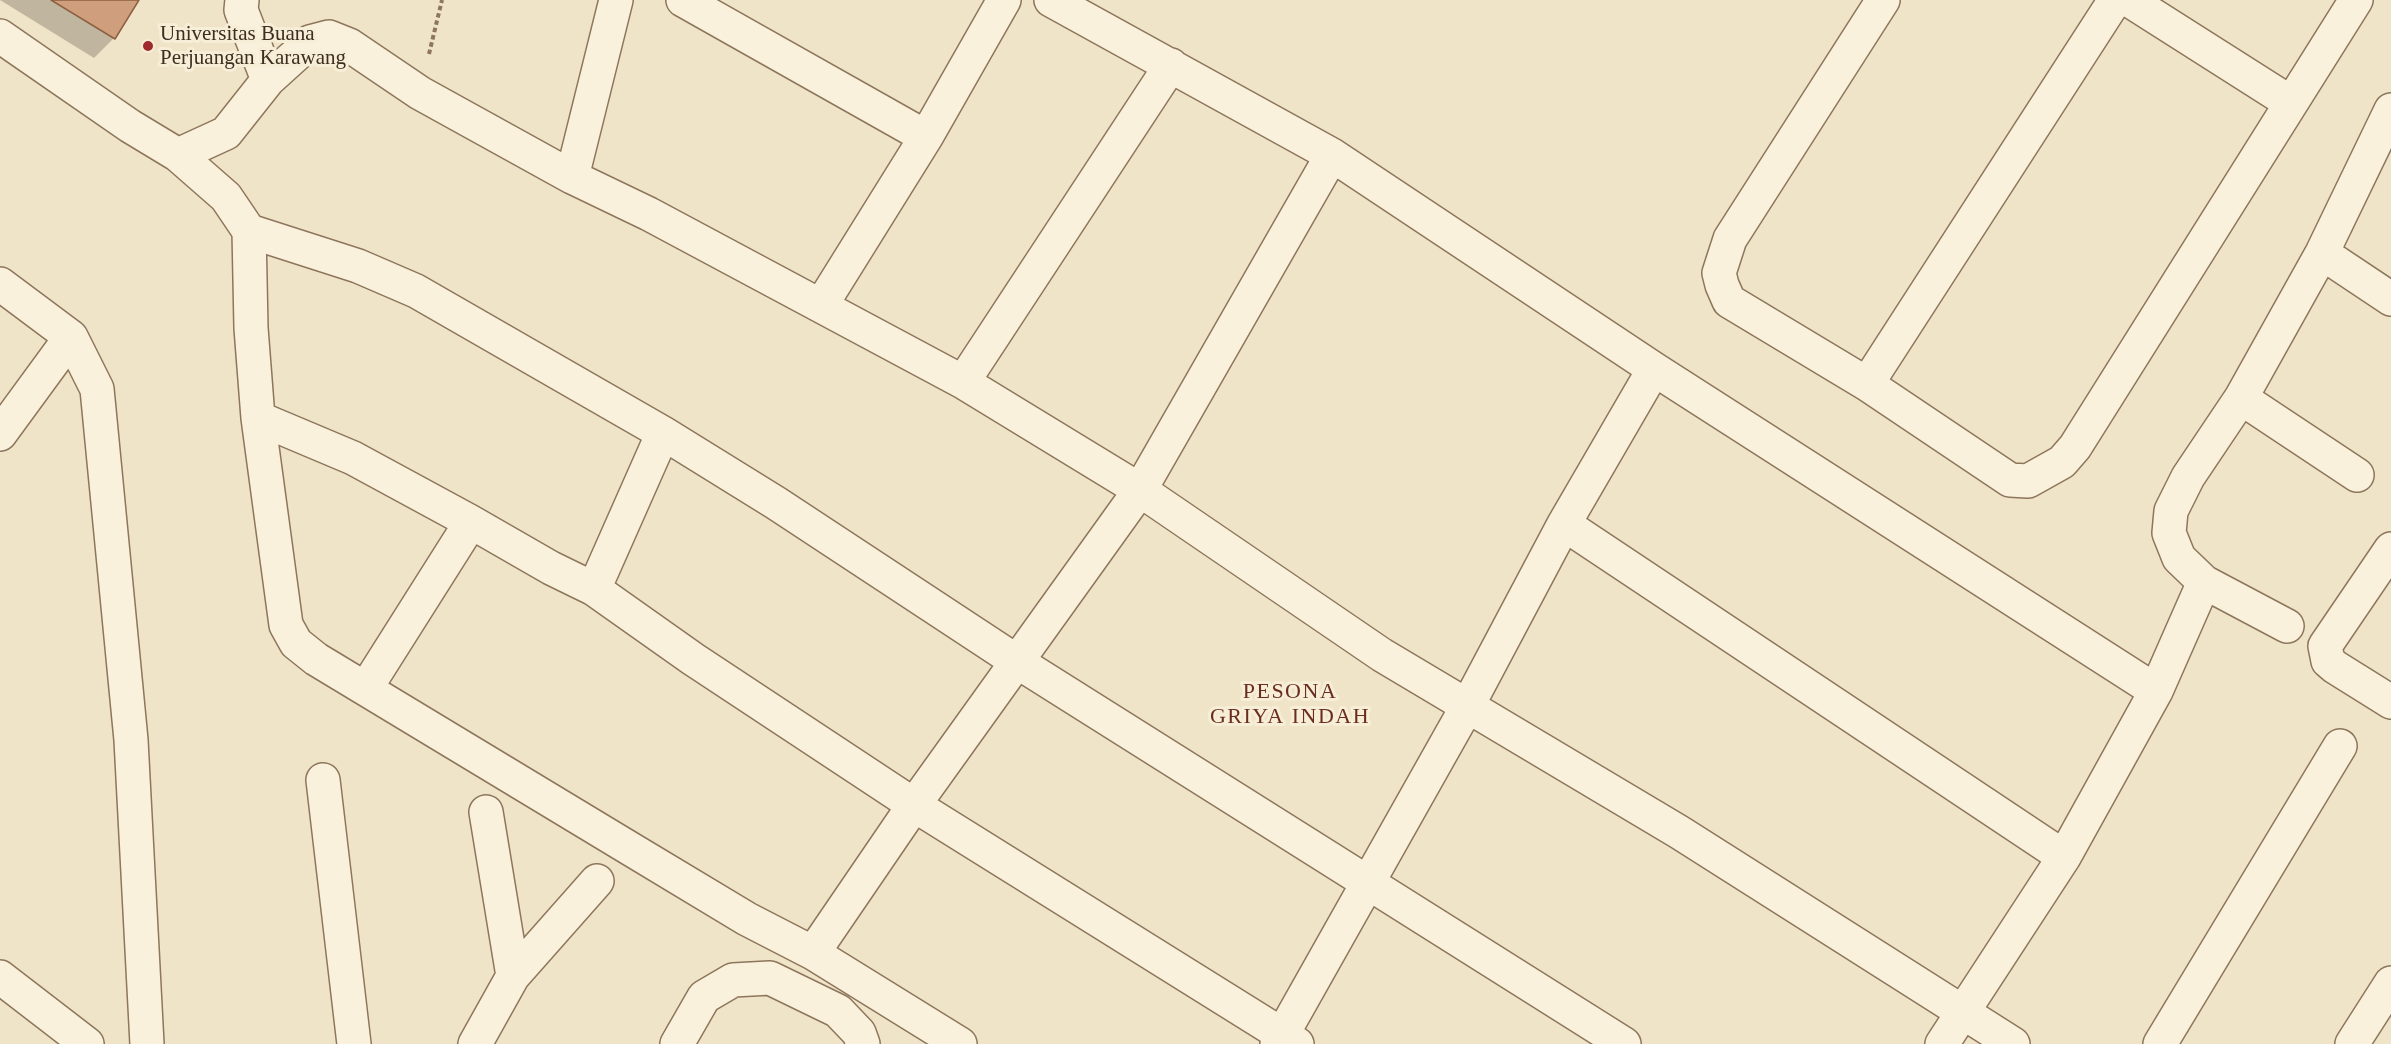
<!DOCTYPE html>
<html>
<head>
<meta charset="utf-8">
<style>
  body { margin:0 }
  canvas { display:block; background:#f0e4c8 }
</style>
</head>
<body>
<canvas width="2391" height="1044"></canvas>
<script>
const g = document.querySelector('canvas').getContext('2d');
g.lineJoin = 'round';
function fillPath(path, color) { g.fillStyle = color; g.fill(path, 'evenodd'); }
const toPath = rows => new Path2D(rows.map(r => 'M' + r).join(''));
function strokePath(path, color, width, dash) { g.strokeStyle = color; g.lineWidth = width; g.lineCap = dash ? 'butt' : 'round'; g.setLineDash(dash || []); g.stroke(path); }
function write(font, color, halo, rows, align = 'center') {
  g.font = font + ' Georgia,serif'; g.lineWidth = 6; g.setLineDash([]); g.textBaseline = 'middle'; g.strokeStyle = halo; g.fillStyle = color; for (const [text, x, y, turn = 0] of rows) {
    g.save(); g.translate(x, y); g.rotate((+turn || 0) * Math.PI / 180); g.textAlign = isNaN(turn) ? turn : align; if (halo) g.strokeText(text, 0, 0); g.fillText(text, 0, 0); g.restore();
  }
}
fillPath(toPath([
  [0,0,137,0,114,38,94,58]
]), '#0003');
const building = toPath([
  [51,0,139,0,115,39,51,0]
]);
fillPath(building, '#cf9f7d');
strokePath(building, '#8d5f41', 1.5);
const street = toPath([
  [242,0,241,10,268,80],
  [683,0,926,137],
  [1051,0,1332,155,1654,369,2156,691],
  [1883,0,1730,239,1719,273,1722,285,1729,301,1867,384,2010,480,2028,481,2062,462,2075,447,2356,0],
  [2129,0,2291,103],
  [0,36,130,126,178,155,226,197,249,231,251,328,258,418,286,625,296,643,316,659,629,848,747,919,813,953,960,1044],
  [178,155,226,133,268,80,310,42,329,37,349,45,420,93,572,177,649,214,963,382,1140,490,1382,655,1679,832,2013,1044],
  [572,177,616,0],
  [249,231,358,266,416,291,663,433,776,503,1016,661,1624,1044],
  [2322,253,2391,299],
  [0,284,71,337,97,389,131,740,147,1044],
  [822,304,926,137,1004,0],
  [963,382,1171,65],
  [1867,384,2115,0],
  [2241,398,2357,475],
  [258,418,353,458,471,522],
  [0,434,71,337],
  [1564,524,2064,857],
  [2391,549,2325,646,2328,661,2335,667,2391,702],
  [594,589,663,433],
  [2287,626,2204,582,2179,558,2169,533,2171,511,2188,477,2241,398,2322,253,2391,110],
  [366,688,471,522,551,568,594,589,693,659,914,805,1297,1044],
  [323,780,354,1044],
  [486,812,513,976],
  [813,953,914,805,1140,490,1332,155],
  [0,977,87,1044],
  [475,1044,513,976,597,881],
  [677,1044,704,997,733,980,770,978,838,1011,859,1033,863,1044],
  [1277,1044,1468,705,1564,524,1654,369],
  [1942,1044,2064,857,2156,691,2204,582],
  [2160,1044,2340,746],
  [2352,1044,2391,983]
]);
strokePath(street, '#8d765c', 36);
strokePath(toPath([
  [429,54,442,0]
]), '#8d765c', 4, [4.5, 3]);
strokePath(street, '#faf1dc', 33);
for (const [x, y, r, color] of [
  [148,46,6,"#9e2a2b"]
]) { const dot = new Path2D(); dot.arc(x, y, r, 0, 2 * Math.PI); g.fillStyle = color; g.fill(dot); strokePath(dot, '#f7eed8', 2); }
write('21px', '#3d2e20', '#f7eed8', [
  ["Universitas Buana",160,34],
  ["Perjuangan Karawang",160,58]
], 'left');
g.letterSpacing = '1.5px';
write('22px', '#6b2e1e', '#f7eed8', [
  ["PESONA",1290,692],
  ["GRIYA INDAH",1290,717]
]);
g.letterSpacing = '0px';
</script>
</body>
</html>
